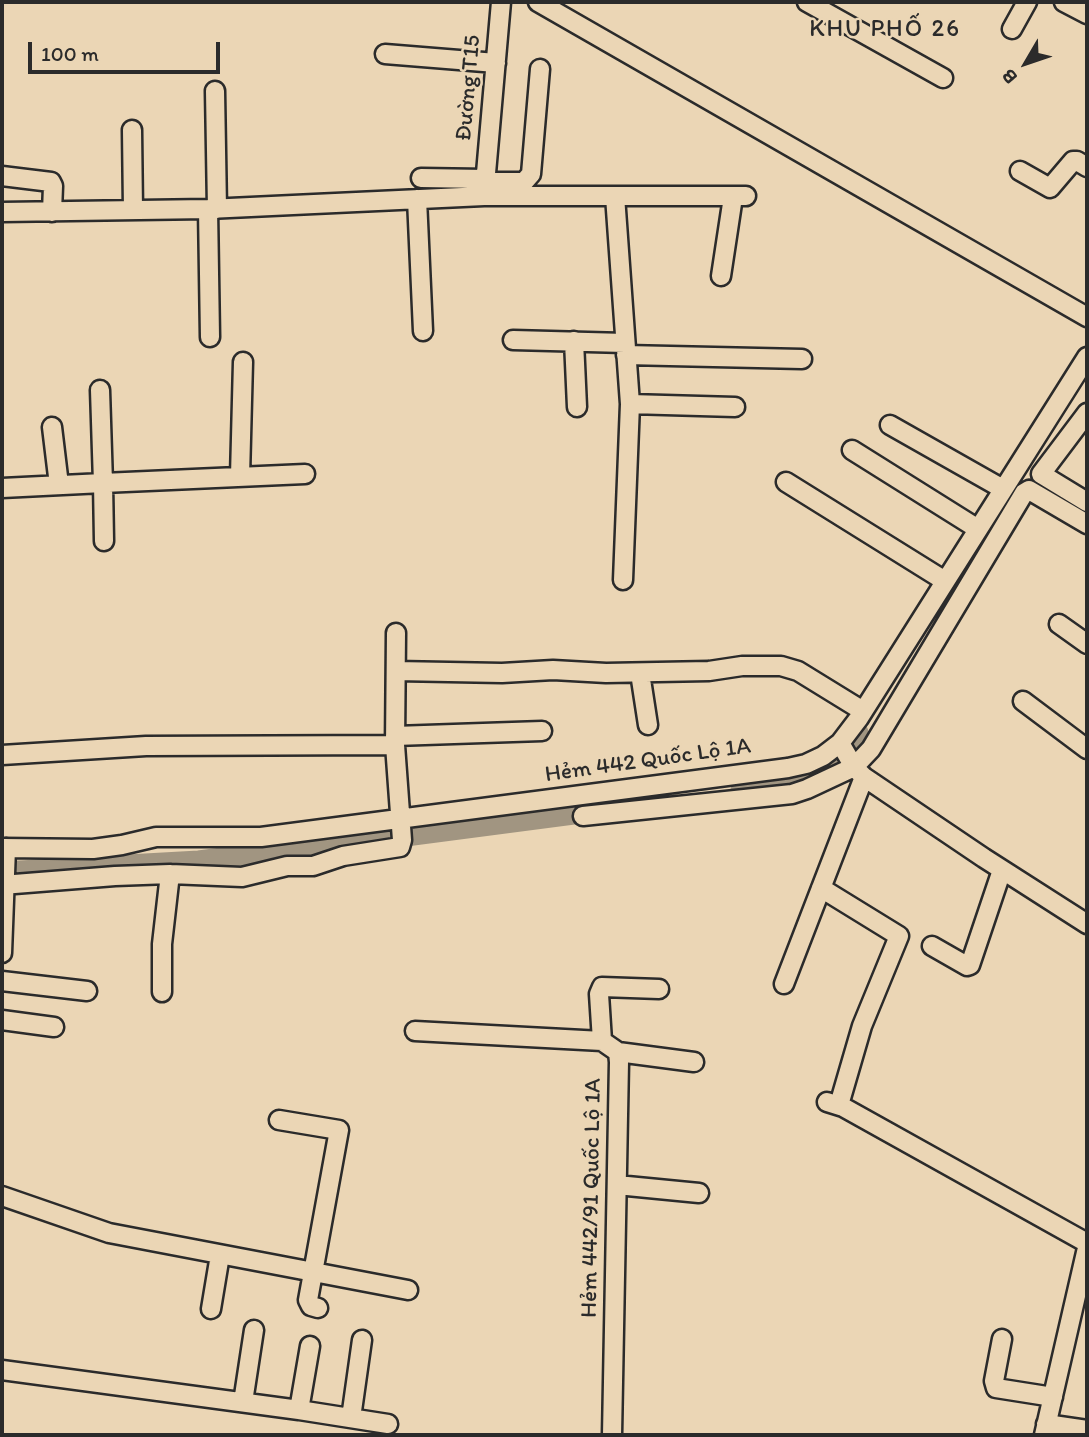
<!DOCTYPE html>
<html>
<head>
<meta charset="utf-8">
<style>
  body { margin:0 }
  #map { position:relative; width:1089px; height:1437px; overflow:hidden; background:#ebd6b5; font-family:Itim,sans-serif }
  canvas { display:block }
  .frame { position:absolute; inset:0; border:4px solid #2b2b2b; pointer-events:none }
  .north { position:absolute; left:991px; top:28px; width:70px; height:70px; -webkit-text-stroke:5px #ebd6b5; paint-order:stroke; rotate:231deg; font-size:19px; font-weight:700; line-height:28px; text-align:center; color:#2b2b2b }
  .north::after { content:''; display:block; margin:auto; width:24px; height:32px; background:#2b2b2b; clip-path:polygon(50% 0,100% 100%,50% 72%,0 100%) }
  .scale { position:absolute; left:28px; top:42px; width:192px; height:32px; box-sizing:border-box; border:4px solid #2b2b2b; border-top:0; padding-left:9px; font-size:21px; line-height:24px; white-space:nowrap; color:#2b2b2b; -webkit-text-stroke:5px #ebd6b5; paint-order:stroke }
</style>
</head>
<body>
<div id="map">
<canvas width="1089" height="1437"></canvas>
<div class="frame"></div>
<div class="north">B</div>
<div class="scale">100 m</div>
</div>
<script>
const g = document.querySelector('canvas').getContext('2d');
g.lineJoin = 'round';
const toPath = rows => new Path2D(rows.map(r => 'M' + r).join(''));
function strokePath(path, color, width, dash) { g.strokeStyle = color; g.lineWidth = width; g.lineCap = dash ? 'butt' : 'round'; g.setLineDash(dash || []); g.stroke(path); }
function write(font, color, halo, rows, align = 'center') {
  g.font = font + ' Itim,sans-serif'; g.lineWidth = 5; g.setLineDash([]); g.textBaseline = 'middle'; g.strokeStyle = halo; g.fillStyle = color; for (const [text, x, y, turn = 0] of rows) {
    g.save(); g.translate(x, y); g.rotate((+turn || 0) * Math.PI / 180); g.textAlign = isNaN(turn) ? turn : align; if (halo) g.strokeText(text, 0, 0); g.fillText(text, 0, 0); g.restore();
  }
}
strokePath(toPath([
  [742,791,810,779,829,771,857,733],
  [2,873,199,862,604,809]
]), '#a19581', 23);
const minor = toPath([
  [538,2,1087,317],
  [807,2,943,78],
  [1064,2,1087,14],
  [1012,29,1027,2],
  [385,54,496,63],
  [215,91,217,209],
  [132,130,133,210],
  [1020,171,1050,188,1073,161,1077,161,1087,167],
  [2,176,51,182,53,186,52,212],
  [421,178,485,179],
  [485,182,524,182,531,174,540,69],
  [484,196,501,2],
  [615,196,746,196],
  [417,199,423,331],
  [208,209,210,337],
  [2,212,208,209,484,196,615,196,630,404,623,580],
  [721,276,733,197],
  [513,340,625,343],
  [574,341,577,407],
  [626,355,802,359],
  [630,404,735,407],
  [1087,413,1041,474,1087,502],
  [890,425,1003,489],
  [52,427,59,485],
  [852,450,978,529],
  [240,476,243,362],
  [786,482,945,581],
  [2,488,103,483,100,390],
  [104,541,103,483,305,474],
  [1059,624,1087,644],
  [396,671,502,673,553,670,606,673,709,671,742,666,781,666,798,671,863,711],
  [640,673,648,725],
  [1023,701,1087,749],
  [395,736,542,731],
  [840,743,854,767,864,777,984,858,1087,924],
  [2,755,146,746,395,745],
  [583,816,792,794,807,789,854,767,871,749,1024,493,1029,490,1087,524],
  [2,848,93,849,122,845,156,837,261,837,788,768,806,764,823,756,840,743,859,718,1087,357],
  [2,885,115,876,170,874,242,877,287,866,313,866,343,856,400,847,402,840,395,745,396,633],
  [821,888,899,936,862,1026,839,1105],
  [932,946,967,966,970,965,1002,870],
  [2,953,6,848],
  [2,981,87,991],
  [784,984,864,777],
  [162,992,162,944,170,874],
  [2,1020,54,1027],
  [415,1031,602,1041],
  [618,1052,694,1062],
  [827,1102,843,1107,1087,1243],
  [279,1120,339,1130,308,1300,311,1306,318,1308],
  [617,1185,699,1193],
  [2,1196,109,1233,408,1290],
  [211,1309,220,1255],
  [1002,1339,994,1381,996,1388,1053,1397],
  [2,1370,299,1410,388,1424],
  [243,1402,254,1330],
  [299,1410,310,1346],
  [351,1418,362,1340],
  [1046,1424,1087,1430],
  [612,1435,619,1062,618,1052,602,1041,599,994,602,987,659,989],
  [1044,1435,1087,1248]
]);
strokePath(minor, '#2b2b2b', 23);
strokePath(minor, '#ebd6b5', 18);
write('23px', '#2b2b2b', '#ebd6b5', [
  ["Đường T15",469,88,-85],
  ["Hẻm 442 Quốc Lộ 1A",648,761,-8],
  ["Hẻm 442/91 Quốc Lộ 1A",592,1198,-89]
]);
g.letterSpacing = '2px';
write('24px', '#2b2b2b', '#ebd6b5', [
  ["KHU PHỐ 26",885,30]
]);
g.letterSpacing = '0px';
</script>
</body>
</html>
